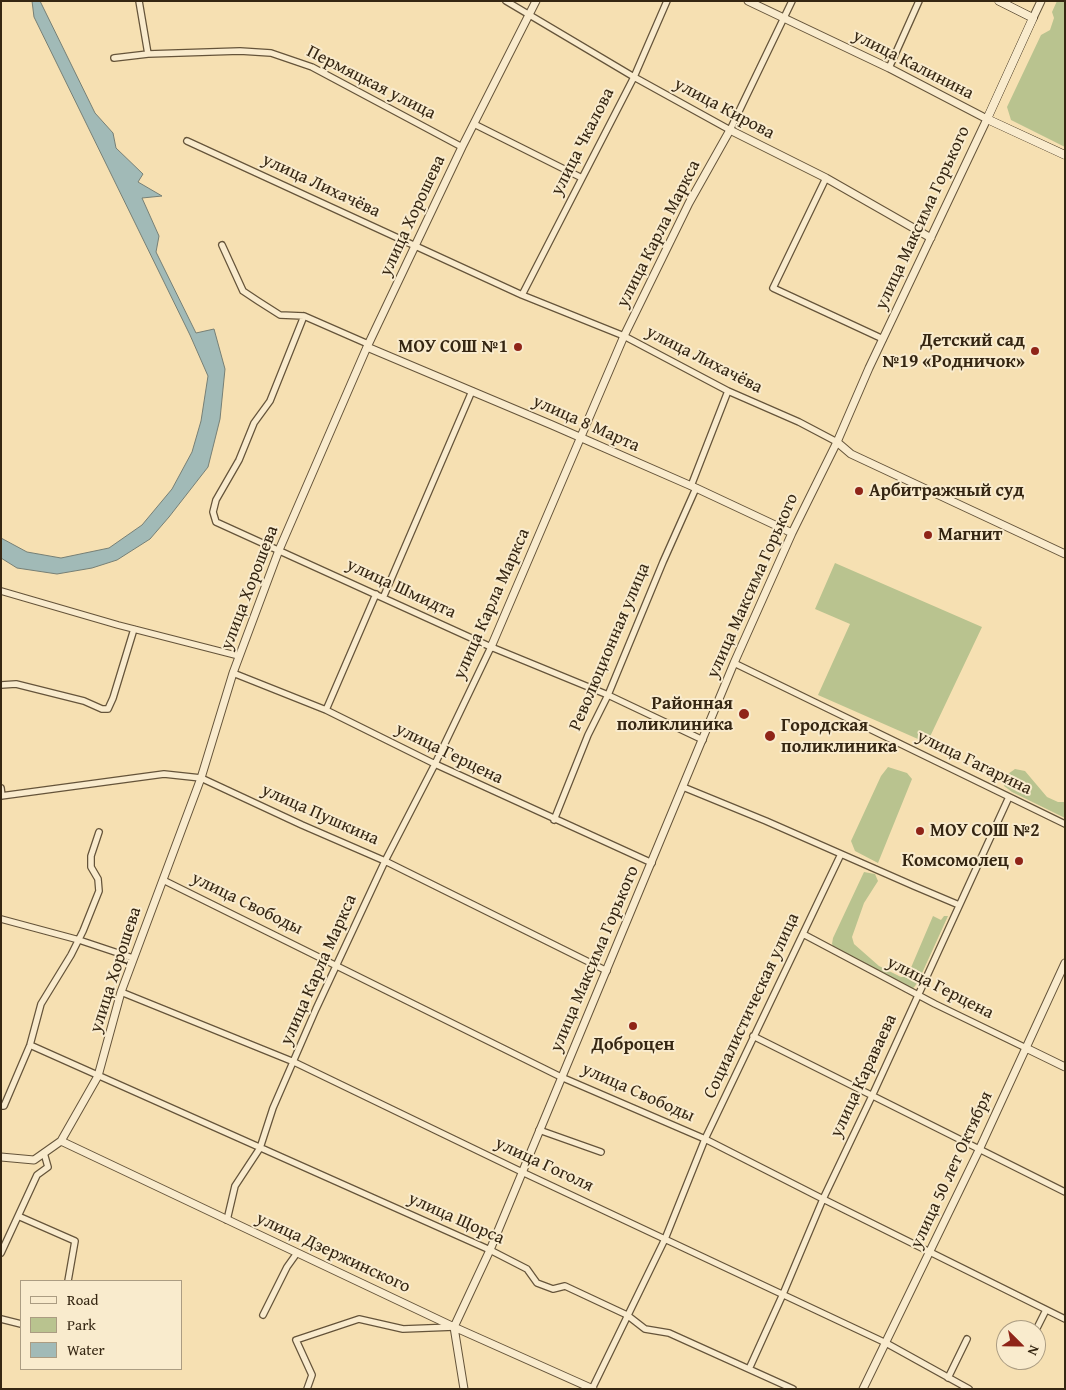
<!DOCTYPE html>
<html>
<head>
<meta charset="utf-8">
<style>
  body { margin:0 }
  #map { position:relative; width:1066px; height:1390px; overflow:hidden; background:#f6e0b2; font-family:"Gentium Book Plus",serif }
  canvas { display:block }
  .frame { position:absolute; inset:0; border:2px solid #352612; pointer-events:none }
  .legend { position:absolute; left:20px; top:1280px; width:162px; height:90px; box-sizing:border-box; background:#f9ebcd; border:1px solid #ab9c82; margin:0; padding:6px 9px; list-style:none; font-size:15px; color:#352612 }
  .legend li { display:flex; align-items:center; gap:10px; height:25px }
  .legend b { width:25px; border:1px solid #ab9c82 }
  .north { position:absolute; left:996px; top:1320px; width:50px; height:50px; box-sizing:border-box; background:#f9ebcd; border:1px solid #ab9c82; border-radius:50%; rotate:113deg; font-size:14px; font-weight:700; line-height:20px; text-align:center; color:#352612 }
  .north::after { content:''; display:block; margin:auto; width:18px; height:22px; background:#8f2418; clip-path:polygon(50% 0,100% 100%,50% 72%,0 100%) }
</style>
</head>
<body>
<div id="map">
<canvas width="1066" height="1390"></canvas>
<div class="frame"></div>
<ul class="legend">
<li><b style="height:6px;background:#f9ebcd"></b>Road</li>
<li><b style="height:14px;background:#b9c38f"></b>Park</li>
<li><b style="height:14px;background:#a1bab7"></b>Water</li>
</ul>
<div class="north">N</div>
</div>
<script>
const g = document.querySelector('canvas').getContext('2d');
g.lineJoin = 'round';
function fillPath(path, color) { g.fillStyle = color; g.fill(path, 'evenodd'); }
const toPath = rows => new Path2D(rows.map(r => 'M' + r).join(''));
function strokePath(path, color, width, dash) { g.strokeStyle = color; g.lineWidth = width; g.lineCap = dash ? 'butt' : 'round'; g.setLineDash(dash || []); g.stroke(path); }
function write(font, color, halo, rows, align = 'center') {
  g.font = font + ' "Gentium Book Plus",serif'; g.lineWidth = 4; g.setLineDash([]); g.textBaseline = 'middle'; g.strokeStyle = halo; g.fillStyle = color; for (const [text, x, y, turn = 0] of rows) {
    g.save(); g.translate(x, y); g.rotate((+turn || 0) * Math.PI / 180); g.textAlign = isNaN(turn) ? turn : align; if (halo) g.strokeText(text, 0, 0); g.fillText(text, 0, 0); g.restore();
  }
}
fillPath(toPath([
  [1057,1,1065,1,1065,147,1011,120,1007,107,1041,35,1050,30,1054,18,1052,12],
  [835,563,982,627,927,743,818,695,850,624,815,609],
  [888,767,907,773,912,779,878,863,855,851,851,841,881,776],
  [1015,769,1025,771,1047,797,1058,802,1065,802,1065,818,1012,792,1004,786,1008,774],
  [864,872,875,874,878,881,864,903,852,937,854,944,879,966,901,977,907,977,933,916,941,920,944,916,948,916,918,982,912,990,835,950,832,944,833,938]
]), '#b9c38f');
const water = toPath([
  [32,1,40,1,95,113,113,133,116,148,143,174,138,182,162,196,142,198,159,236,156,252,196,333,214,329,225,369,220,419,208,467,169,517,150,539,117,560,92,568,57,574,17,568,1,558,1,538,27,552,61,558,109,548,142,525,172,489,192,452,201,421,208,376,190,335,34,17,32,1]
]);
fillPath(water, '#a1bab7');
strokePath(water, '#767f75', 1);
const minor = toPath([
  [139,1,148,54],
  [506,1,634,77,730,130,792,1],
  [114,58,148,54,240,51,271,53,312,67,462,147],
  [889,68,919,1],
  [474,124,582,178],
  [187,141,522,295,624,336,728,391,799,422,837,442],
  [826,178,773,288,883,339],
  [222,245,243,291,258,301,280,315,304,316,368,344],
  [522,295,634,77,667,1],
  [304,316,270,401,254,423,239,460,216,500,213,512,216,522,491,647,608,695,703,740],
  [691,486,728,391],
  [1,591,118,625,239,656],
  [383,598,472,391],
  [734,663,1065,824],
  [233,673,326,710,435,764,652,863],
  [1,685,16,684,84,701,102,709,108,709,113,698,134,629],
  [326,710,376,594],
  [683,787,766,821,914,886,959,905],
  [1,788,2,796],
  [1,796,164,774,201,778,302,825,385,861,607,971],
  [554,820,588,735,608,695,663,562,696,488],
  [163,880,561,1077,705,1139,823,1199,1065,1319],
  [1,919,79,940,133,958],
  [803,934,935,1004,1026,1048],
  [121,992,294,1062,522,1172,886,1343,969,1389],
  [753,1036,1065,1192],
  [30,1045,490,1250,527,1269,537,1283,553,1289,565,1286,627,1315,645,1329,669,1333,793,1389],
  [1,1106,4,1106,30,1045,41,1004,71,955,83,931,99,891,98,879,91,867,91,856,99,832],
  [539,1130,601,1152],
  [18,1216,75,1241,68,1281],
  [227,1220,235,1186,260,1148,273,1108,316,1009,385,861,435,764,491,647],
  [1,1253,37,1175,48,1167,44,1153],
  [263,1315,287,1267,297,1253],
  [1,1319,21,1324],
  [1036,1330,1046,1310],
  [1018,1364,1020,1360],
  [749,1369,783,1294,823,1199,872,1096,1009,797],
  [948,1378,967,1339],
  [307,1389,312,1375,296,1340,359,1319,403,1329,454,1327],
  [592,1389,665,1239,705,1139,841,854]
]);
const tertiary = toPath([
  [1033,18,1041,1],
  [367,347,552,425,696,488,792,533],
  [837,442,851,454,1065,554],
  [491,647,624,336,689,203,730,130,826,178,931,238],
  [1026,1048,1065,1067],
  [61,1141,454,1327,593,1389],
  [1,1157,34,1160,61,1141,98,1076,121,992,201,778,233,673,279,550,367,347,462,147,536,1],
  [464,1389,454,1327,490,1250,734,663,792,533,837,442,869,368,987,119,889,68,748,1],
  [863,1389,979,1150,1065,963]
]);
const secondary = toPath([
  [999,1,1033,18,987,119,1065,155]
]);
strokePath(minor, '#65543a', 8);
strokePath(tertiary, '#65543a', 9);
strokePath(secondary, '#352612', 9);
strokePath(minor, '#f9ebcd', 5.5);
strokePath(tertiary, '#f9ebcd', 7);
strokePath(secondary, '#f9ebcd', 8);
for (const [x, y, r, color] of [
  [518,347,5,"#8f2418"],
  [1035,351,5,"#8f2418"],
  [859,491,5,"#8f2418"],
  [928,535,5,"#8f2418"],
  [744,714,6,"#8f2418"],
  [770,736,6,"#8f2418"],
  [920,831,5,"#8f2418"],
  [1019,861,5,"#8f2418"],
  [633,1026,5,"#8f2418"]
]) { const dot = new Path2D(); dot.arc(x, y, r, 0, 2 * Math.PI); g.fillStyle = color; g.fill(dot); strokePath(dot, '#f9ebcd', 2); }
write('18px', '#352612', '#f9ebcd', [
  ["улица Калинина",913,65,27],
  ["Пермяцкая улица",371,83,27],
  ["улица Кирова",724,109,28],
  ["улица Чкалова",583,142,-63],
  ["улица Лихачёва",321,186,25],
  ["улица Хорошева",413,216,-65],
  ["улица Максима Горького",923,218,-65],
  ["улица Карла Маркса",659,234,-63],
  ["улица Лихачёва",704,360,27],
  ["улица 8 Марта",586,424,24],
  ["улица Максима Горького",753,586,-66],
  ["улица Хорошева",250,588,-69],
  ["улица Шмидта",401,589,25],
  ["улица Карла Маркса",492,604,-66],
  ["Революционная улица",610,647,-67],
  ["улица Герцена",449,754,26],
  ["улица Гагарина",974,763,26],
  ["улица Пушкина",320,815,24],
  ["улица Свободы",247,904,26],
  ["улица Максима Горького",595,959,-67],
  ["улица Хорошева",116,970,-72],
  ["улица Карла Маркса",319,970,-66],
  ["улица Герцена",940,988,27],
  ["Социалистическая улица",752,1006,-65],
  ["улица Караваева",864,1076,-65],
  ["улица Свободы",638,1093,24],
  ["улица Гоголя",544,1165,25],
  ["улица 50 лет Октября",952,1170,-65],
  ["улица Щорса",456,1219,24],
  ["улица Дзержинского",333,1253,25]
]);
write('bold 18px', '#352612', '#f9ebcd', [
  ["Детский сад",1025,341],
  ["№19 «Родничок»",1025,362],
  ["МОУ СОШ №1",508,347],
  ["Арбитражный суд",869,491,"left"],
  ["Магнит",938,535,"left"],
  ["Районная",733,704],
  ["поликлиника",733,725],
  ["Городская",781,726,"left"],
  ["поликлиника",781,747,"left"],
  ["МОУ СОШ №2",930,831,"left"],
  ["Комсомолец",1009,861],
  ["Доброцен",633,1045,"center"]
], 'right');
</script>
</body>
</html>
